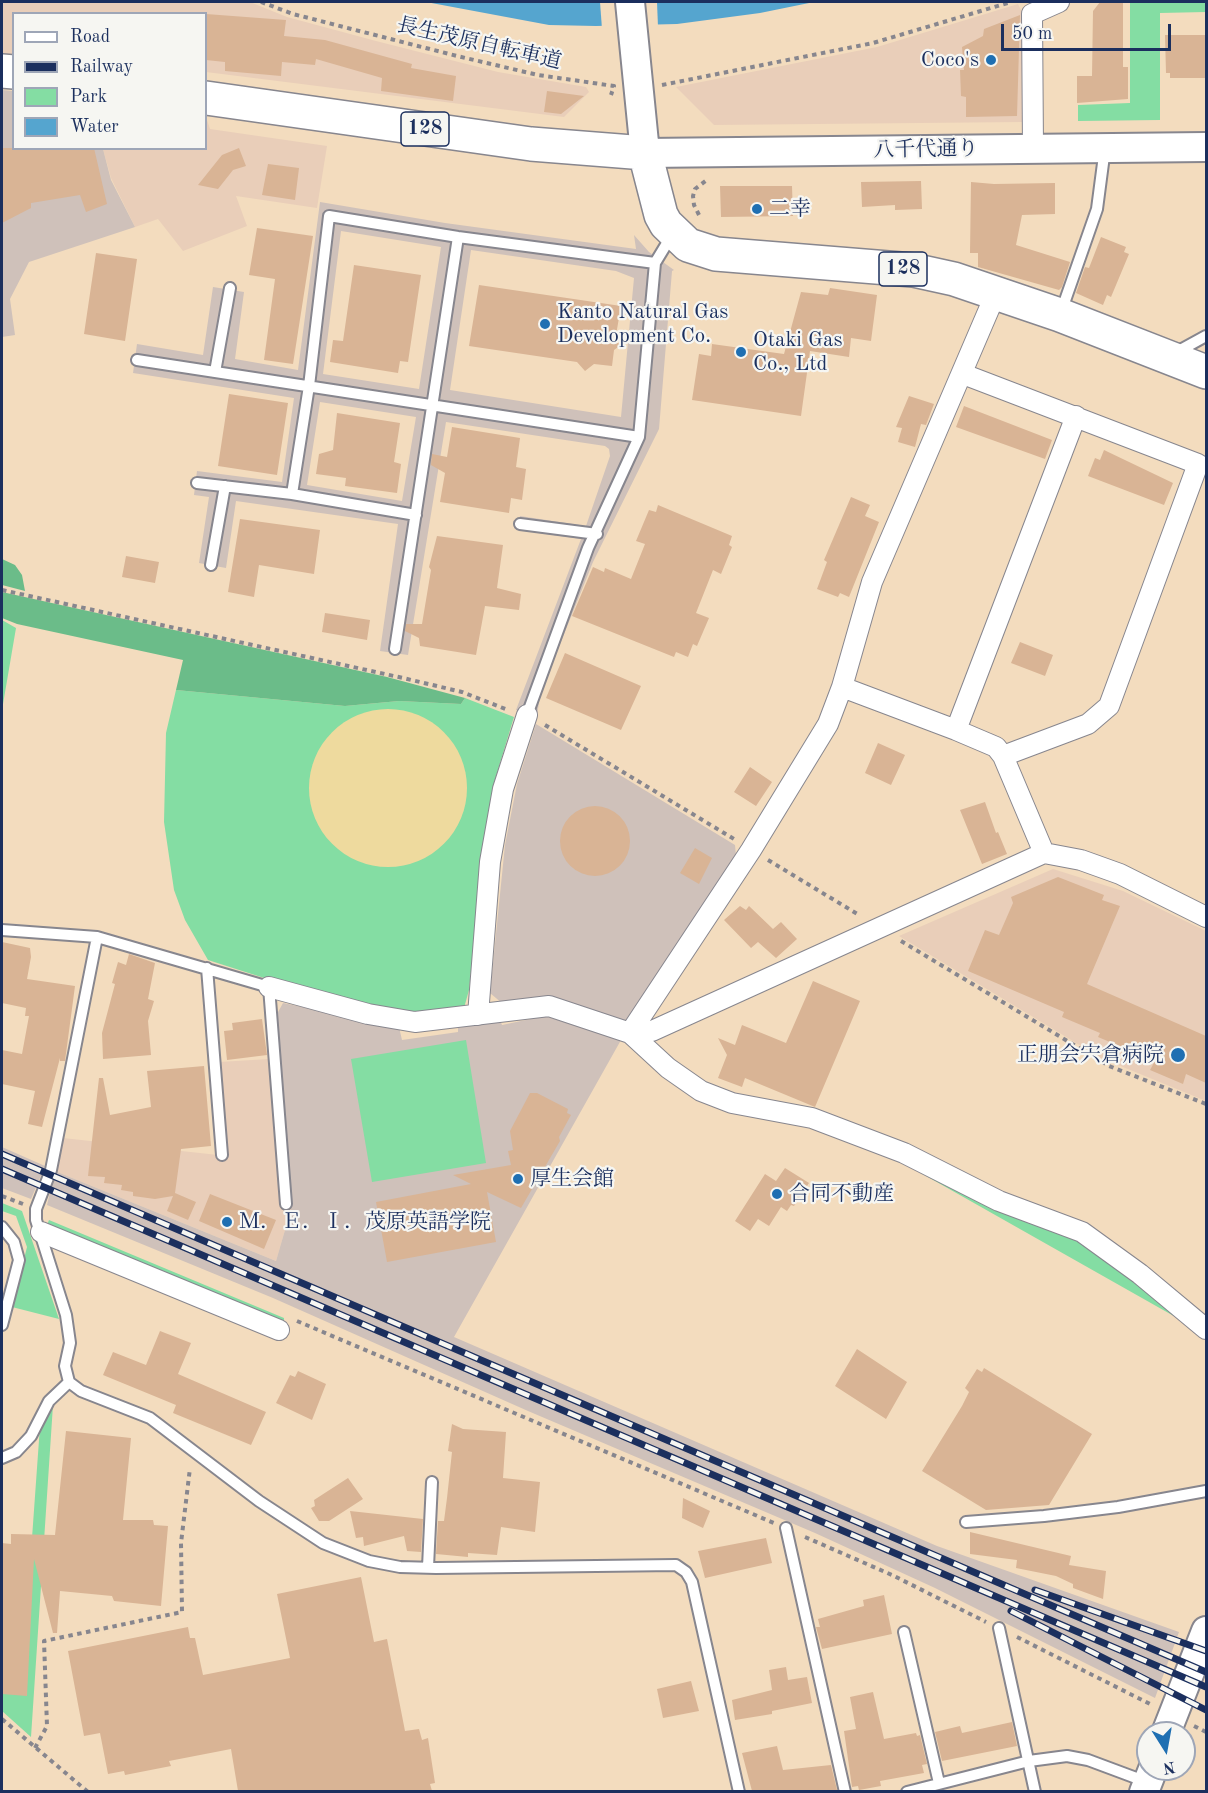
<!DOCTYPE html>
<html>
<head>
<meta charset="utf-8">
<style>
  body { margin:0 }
  #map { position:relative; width:1208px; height:1793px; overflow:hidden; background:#f3dcbe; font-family:"Old Standard TT",serif }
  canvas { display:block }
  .frame { position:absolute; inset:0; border:3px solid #1b2f5e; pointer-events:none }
  .legend { position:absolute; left:12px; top:12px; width:195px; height:138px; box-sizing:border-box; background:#f6f6f2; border:2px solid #9ea6b7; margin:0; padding:8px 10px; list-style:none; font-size:18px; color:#1b2f5e }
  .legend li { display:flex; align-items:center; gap:12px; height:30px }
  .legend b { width:30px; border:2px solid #9ea6b7 }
  .north { position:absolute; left:1136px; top:1721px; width:60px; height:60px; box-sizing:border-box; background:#f6f6f2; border:2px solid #9ea6b7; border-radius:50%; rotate:169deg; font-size:16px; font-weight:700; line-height:24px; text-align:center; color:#1b2f5e }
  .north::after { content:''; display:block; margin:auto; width:21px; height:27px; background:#1f6fb2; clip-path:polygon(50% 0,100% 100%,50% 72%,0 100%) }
  .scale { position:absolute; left:1001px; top:24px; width:170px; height:27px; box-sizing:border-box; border:3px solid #1b2f5e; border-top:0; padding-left:8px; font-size:18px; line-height:21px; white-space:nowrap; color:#1b2f5e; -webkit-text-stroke:4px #f6f6f2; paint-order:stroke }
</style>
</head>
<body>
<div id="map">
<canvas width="1208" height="1793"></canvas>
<div class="frame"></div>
<ul class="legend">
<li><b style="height:8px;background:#fff"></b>Road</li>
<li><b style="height:8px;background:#1b2f5e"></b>Railway</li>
<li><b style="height:16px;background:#84dda3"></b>Park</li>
<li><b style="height:16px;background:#55a5cf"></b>Water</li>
</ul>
<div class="north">N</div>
<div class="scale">50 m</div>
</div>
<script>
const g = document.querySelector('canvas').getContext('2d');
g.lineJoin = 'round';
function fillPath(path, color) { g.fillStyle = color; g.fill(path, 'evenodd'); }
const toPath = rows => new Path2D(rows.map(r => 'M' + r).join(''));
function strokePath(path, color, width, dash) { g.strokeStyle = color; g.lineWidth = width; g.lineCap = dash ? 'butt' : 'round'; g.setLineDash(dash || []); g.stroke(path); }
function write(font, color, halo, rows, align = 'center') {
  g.font = font + ' "Old Standard TT","Noto Serif JP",serif'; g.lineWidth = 4.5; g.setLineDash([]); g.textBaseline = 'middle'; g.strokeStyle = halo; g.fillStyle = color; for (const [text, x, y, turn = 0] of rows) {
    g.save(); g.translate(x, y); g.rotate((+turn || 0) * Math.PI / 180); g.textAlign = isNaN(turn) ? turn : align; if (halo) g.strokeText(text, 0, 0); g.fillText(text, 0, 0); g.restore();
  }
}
fillPath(toPath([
  [2,2,250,2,287,17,376,41,498,72,586,87,589,92,564,117,206,72,206,14,14,14,13,55,2,54],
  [1018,4,1021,10,1022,122,714,125,676,87,877,47],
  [206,117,210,129,327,146,317,208,236,196,247,226,183,251,158,219,135,227,111,178,103,149,206,148],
  [1053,869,1123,891,1206,931,1206,1101,1101,1058,899,936],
  [269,1059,281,1207,292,1206,276,1261,55,1171,63,1138,218,1155,219,1062]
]), '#e9ceb9');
fillPath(toPath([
  [2,90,13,91,14,148,103,149,111,180,135,227,29,262,10,299,15,335,2,337],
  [320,202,445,223,636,249,634,235,649,252,674,270,672,271,659,429,593,562,540,694,537,717,516,710,581,539,518,530,520,516,586,526,610,456,609,449,605,446,446,422,408,655,380,651,398,524,236,501,226,568,199,563,209,497,194,495,197,471,282,482,294,398,133,373,137,344,203,355,213,287,244,292,235,359,298,370],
  [341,231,441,247,419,389,323,374],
  [471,250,616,271,634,278,621,417,450,390],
  [320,402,416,417,402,501,307,485],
  [536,724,735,845,736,856,630,1024,560,1000,543,997,503,1004,490,993,505,845,517,784],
  [283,1003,399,1027,402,1040,458,1032,458,1028,500,1020,502,1025,545,1016,621,1040,454,1337,937,1546,1179,1632,1155,1698,935,1588,815,1533,528,1411,273,1298,47,1205,55,1171,276,1261,292,1206,277,1014],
  [2,1147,45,1166,31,1199,2,1188]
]), '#cfc1ba');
fillPath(toPath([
  [1130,2,1206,2,1206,12,1160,13,1160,120,1078,121,1078,105,1130,103],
  [2,620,16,628,2,710],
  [176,690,345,706,399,701,461,704,465,698,514,717,494,783,487,821,469,990,464,1008,413,1013,311,993,208,960,185,920,174,890,164,822,166,733],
  [466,1040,486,1163,372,1182,351,1059],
  [882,1151,1080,1239,1195,1328],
  [2,1203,22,1211,59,1319,12,1307,27,1247,16,1216,2,1211],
  [49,1220,284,1318,284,1321,47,1225],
  [53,1405,31,1737,2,1711,2,1589,28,1594,40,1426]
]), '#84dda3');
fillPath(toPath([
  [2,559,15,565,22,575,25,591,2,585],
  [2,592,387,677,465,698,461,704,399,701,345,706,176,690,183,660,17,624,2,618]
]), '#6bbc89');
fillPath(toPath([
  '309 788a79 79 0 1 1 158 0a79 79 0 1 1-158 0Z'
]), '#eeda9e');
fillPath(toPath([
  [426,2,814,2,760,13,677,24,596,26,549,25]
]), '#55a5cf');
fillPath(toPath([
  [600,2,657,2,658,27,602,29]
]), '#f3dcbe');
fillPath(toPath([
  [1100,2,1123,2,1123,67,1128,67,1128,99,1077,103,1077,76,1092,76,1093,11],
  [206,14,286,20,284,36,325,40,412,64,411,68,456,76,453,101,381,91,382,78,316,59,315,65,282,62,281,76,225,71,225,62,206,60],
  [1020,15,1017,116,966,117,966,97,961,96,960,70,964,70,962,47,983,36,984,29],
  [1165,35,1206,35,1206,78,1170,78,1170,73,1166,73],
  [547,91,584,96,561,114,544,112],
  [2,148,94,148,107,204,86,212,80,195,31,203,31,208,2,223],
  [239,148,246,166,233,170,218,189,198,185,222,155],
  [268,164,299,168,295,200,262,195],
  [921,181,922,209,895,210,895,205,862,207,861,182],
  [971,182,994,184,1055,183,1055,214,1022,215,1016,245,1070,262,1062,287,1059,290,978,267,978,253,970,253],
  [720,186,792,186,793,216,721,217],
  [257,228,313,236,293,364,264,360,275,279,249,275],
  [1101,237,1126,247,1124,252,1129,254,1111,297,1107,295,1103,305,1076,293,1085,267,1089,268],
  [96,253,137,259,125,341,84,334],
  [354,265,421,275,408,362,400,361,398,373,330,362,333,340,343,341],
  [479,285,621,306,615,341,621,345,614,350,612,366,594,364,585,371,577,362,469,346],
  [830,288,877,295,871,341,851,338,849,357,810,351,801,416,692,400,699,354,711,356,712,344,784,354,801,292,828,295],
  [229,394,288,403,277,475,218,466],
  [909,396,934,404,926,425,921,424,915,447,898,442,902,428,896,427],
  [964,406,1052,440,1045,459,956,427],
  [337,413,400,423,394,462,401,464,397,493,345,486,346,478,316,474,319,454,333,450],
  [452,427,520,438,516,467,526,469,522,500,511,498,509,513,440,502,445,473,431,465,432,454,447,457],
  [1104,450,1173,483,1164,505,1088,476,1095,458,1100,460],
  [851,497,870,505,865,516,879,522,849,597,840,593,838,597,817,589,827,562,824,560],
  [658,505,732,536,729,545,732,547,721,574,713,570,696,613,709,618,697,646,693,644,688,657,676,652,674,657,572,616,593,567,604,572,605,568,631,579,645,544,636,541,649,510,656,512],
  [240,519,320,530,314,574,259,565,254,597,228,592],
  [437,536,503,545,497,588,521,594,519,610,485,606,476,655,420,646,419,638,405,631,406,624,422,624,431,570,429,567],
  [126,556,159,562,155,583,122,577],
  [325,613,370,620,367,640,322,632],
  [1020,642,1053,655,1045,676,1011,663],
  [565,653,641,686,621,730,546,698],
  [878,743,905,755,891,785,865,773],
  [750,767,772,782,756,806,734,792],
  [985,802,996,833,998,832,1007,854,982,864,960,810],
  '560 841a35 35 0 1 1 70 0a35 35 0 1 1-70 0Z',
  [695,848,712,858,699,884,680,873],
  [1058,877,1104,895,1102,900,1120,906,1087,984,1206,1036,1206,1083,1186,1074,1183,1084,1150,1070,1155,1061,1098,1037,1100,1033,1062,1017,1064,1012,968,971,985,930,999,935,1013,903,1011,897],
  [740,906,746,910,749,906,773,929,781,922,797,939,776,958,758,942,751,948,724,920],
  [2,942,30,948,31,957,27,979,75,986,65,1061,60,1061,60,1058,42,1127,28,1124,35,1091,2,1084,2,1050,22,1054,29,1016,25,1016,26,1008,2,1003],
  [129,954,155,963,148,999,154,1001,148,1021,151,1055,103,1059,102,1033,115,984,112,983,118,962,126,965],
  [813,981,860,1001,815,1107,745,1078,742,1087,718,1078,727,1055,718,1038,735,1045,742,1025,786,1043],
  [262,1019,267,1055,227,1060,224,1031,233,1030,232,1023],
  [204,1066,211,1146,181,1149,175,1193,196,1202,188,1220,167,1211,173,1196,155,1199,133,1196,133,1192,121,1190,122,1185,104,1183,105,1177,88,1176,99,1078,103,1078,110,1115,151,1107,147,1071],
  [530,1093,537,1093,568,1109,567,1113,571,1115,559,1137,560,1141,521,1208,487,1192,496,1242,387,1262,376,1202,471,1184,453,1175,511,1165,508,1151,513,1150,510,1131],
  [785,1168,809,1183,794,1206,791,1205,787,1211,781,1207,769,1226,758,1219,750,1231,735,1221,765,1174,776,1181],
  [210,1194,276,1220,264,1249,199,1221],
  [160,1331,191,1343,178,1374,266,1412,251,1445,173,1413,176,1405,103,1375,113,1352,146,1365],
  [857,1349,907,1382,886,1419,835,1386],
  [984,1368,1092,1434,1049,1505,986,1510,922,1471,962,1406,969,1392,965,1388,977,1369,982,1372],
  [298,1371,326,1384,312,1420,276,1403,290,1375,295,1377],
  [452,1424,463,1429,506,1432,503,1478,540,1482,535,1532,501,1527,497,1555,468,1553,468,1557,436,1554,438,1521,444,1521,447,1498,452,1452,448,1451],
  [66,1431,131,1438,123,1520,153,1520,154,1525,168,1526,161,1606,114,1601,112,1596,60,1591,57,1633,53,1633,34,1559,27,1696,2,1694,2,1543,11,1544,11,1534,55,1535],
  [348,1478,363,1499,329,1521,319,1521,311,1508,315,1506,314,1500],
  [683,1498,710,1511,703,1528,682,1518],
  [350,1511,423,1519,421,1552,407,1551,404,1536,364,1546,363,1537,356,1538],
  [970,1532,1071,1556,1069,1565,1106,1571,1103,1599,1073,1588,1073,1584,1056,1576,1016,1568,1017,1560,970,1554],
  [766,1538,772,1563,705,1578,698,1551],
  [361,1577,374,1642,387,1639,405,1731,419,1729,422,1740,428,1738,435,1783,430,1784,432,1791,238,1791,231,1749,169,1761,171,1766,125,1775,124,1771,108,1774,100,1733,84,1736,68,1651,188,1627,190,1638,195,1638,203,1675,290,1658,277,1594],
  [884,1595,892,1634,822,1649,816,1627,820,1627,818,1619,864,1606,863,1600],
  [786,1667,788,1680,807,1677,812,1703,772,1711,772,1714,735,1720,732,1700,772,1690,769,1670],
  [691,1681,699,1711,663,1718,657,1689],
  [873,1692,884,1739,916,1733,917,1736,920,1735,927,1764,922,1765,924,1773,880,1781,881,1786,859,1790,858,1786,852,1787,844,1731,856,1729,850,1697],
  [1012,1722,1017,1746,942,1761,935,1732,960,1726,962,1733],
  [777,1746,783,1770,831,1765,837,1790,752,1791,742,1753]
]), '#d9b495');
const lane = toPath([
  [1061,312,1097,209,1105,148],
  [1175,353,1206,336],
  [137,360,639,437],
  [215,372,230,288],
  [197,483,292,494,416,515],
  [292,494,309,386,329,216,458,237,655,263],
  [520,524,597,534],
  [211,565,225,486],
  [395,649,458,237],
  [527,715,588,548,639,437,655,263,672,235],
  [2,930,97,937,269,987,286,1204],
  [97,937,51,1170,36,1209,36,1220,66,1315,70,1343,65,1366,69,1382,81,1391,150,1418,259,1501,323,1543,369,1561,400,1567,436,1568,676,1565,686,1572,692,1582,739,1792],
  [207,968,222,1155],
  [2,1227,14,1242,19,1260,2,1325],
  [2,1458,16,1452,31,1436,49,1401,69,1382],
  [966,1522,1044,1516,1118,1507,1206,1491],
  [786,1528,845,1792],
  [428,1567,432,1482],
  [999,1628,1035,1792],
  [904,1632,939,1783],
  [907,1792,1029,1761,1067,1756,1088,1760,1147,1782]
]);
const street = toPath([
  [1033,148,1032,14,1059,2],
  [842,687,956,730,996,747,1003,756,1088,724,1109,706,1198,464,963,374],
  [956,730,1076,416],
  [1003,756,1044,853],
  [269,987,368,1014,415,1022,549,1006,630,1033,652,1031,1044,853,1081,860,1120,874,1206,917],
  [478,1015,490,862,503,789,527,715],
  [630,1033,751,850,828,724,842,687,872,582,996,293],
  [630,1033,668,1068,701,1091,732,1103,812,1118,904,1153,999,1201,1082,1232,1140,1274,1206,1329],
  [41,1232,279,1330]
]);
const secondary = toPath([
  [630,2,645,153,1206,147],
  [1166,1733,1206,1631],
  [1144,1792,1153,1769]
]);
const highway = toPath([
  [2,71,14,72],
  [206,98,531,144,645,153,661,215,666,224,688,245,716,254,913,270,954,279,1060,315,1206,372]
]);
strokePath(lane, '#87868e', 14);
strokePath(street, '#87868e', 22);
strokePath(secondary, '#87868e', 32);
strokePath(highway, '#87868e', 36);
strokePath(toPath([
  [261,2,293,14,457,56,538,75,614,86,611,95],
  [662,85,873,43,1011,2],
  [699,215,694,205,693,196,695,189,708,179],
  [2,590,403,678,462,692,508,710],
  [545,725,734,839],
  [768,860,859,915],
  [901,941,1109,1066,1206,1104],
  [2,1196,23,1204],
  [297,1321,774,1523],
  [805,1537,892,1575,986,1622],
  [1017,1637,1152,1705],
  [2,1719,88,1792],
  [1194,1726,1206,1732],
  [35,1748,47,1726,44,1641,182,1612,181,1543,190,1468]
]), '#87868e', 4, [4.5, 4.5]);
strokePath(lane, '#fff', 10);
strokePath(street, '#fff', 20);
strokePath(secondary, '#fff', 28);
strokePath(highway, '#fff', 33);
const rail = toPath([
  [2,1154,1206,1672],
  [2,1169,1206,1687],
  [1035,1590,1206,1651],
  [1011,1611,1206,1710]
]);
strokePath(rail, '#1b2f5e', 7);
strokePath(rail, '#f6f6f2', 4.5, [14]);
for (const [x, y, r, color] of [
  [991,60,6,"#1f6fb2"],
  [757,209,6,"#1f6fb2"],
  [545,324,6,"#1f6fb2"],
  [741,352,6,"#1f6fb2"],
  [1178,1055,8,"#1f6fb2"],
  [518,1179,6,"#1f6fb2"],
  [777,1194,6,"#1f6fb2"],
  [227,1222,6,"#1f6fb2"]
]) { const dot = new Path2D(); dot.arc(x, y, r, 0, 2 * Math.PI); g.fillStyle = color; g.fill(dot); strokePath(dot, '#f6f6f2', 2); }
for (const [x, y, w] of [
  [425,129,48],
  [903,269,48]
]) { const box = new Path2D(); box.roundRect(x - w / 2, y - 17, w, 34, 4.5); g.fillStyle = '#f6f6f2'; g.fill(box); strokePath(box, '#1b2f5e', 1.5); }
write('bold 20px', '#1b2f5e', null, [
  ["128",425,129],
  ["128",903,269]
]);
write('21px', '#1b2f5e', '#f6f6f2', [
  ["長生茂原自転車道",479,44,13],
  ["八千代通り",926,150,-1]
]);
write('21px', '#1b2f5e', '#f6f6f2', [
  ["Coco's",979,60,"right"],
  ["二幸",769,209],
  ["Kanto Natural Gas",557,312],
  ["Development Co.",557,336],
  ["Otaki Gas",753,340],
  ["Co., Ltd",753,364],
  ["正朋会宍倉病院",1164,1055,"right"],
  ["厚生会館",530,1179],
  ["合同不動産",789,1194],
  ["Ｍ．Ｅ．Ｉ．茂原英語学院",239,1222]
], 'left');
</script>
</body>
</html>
